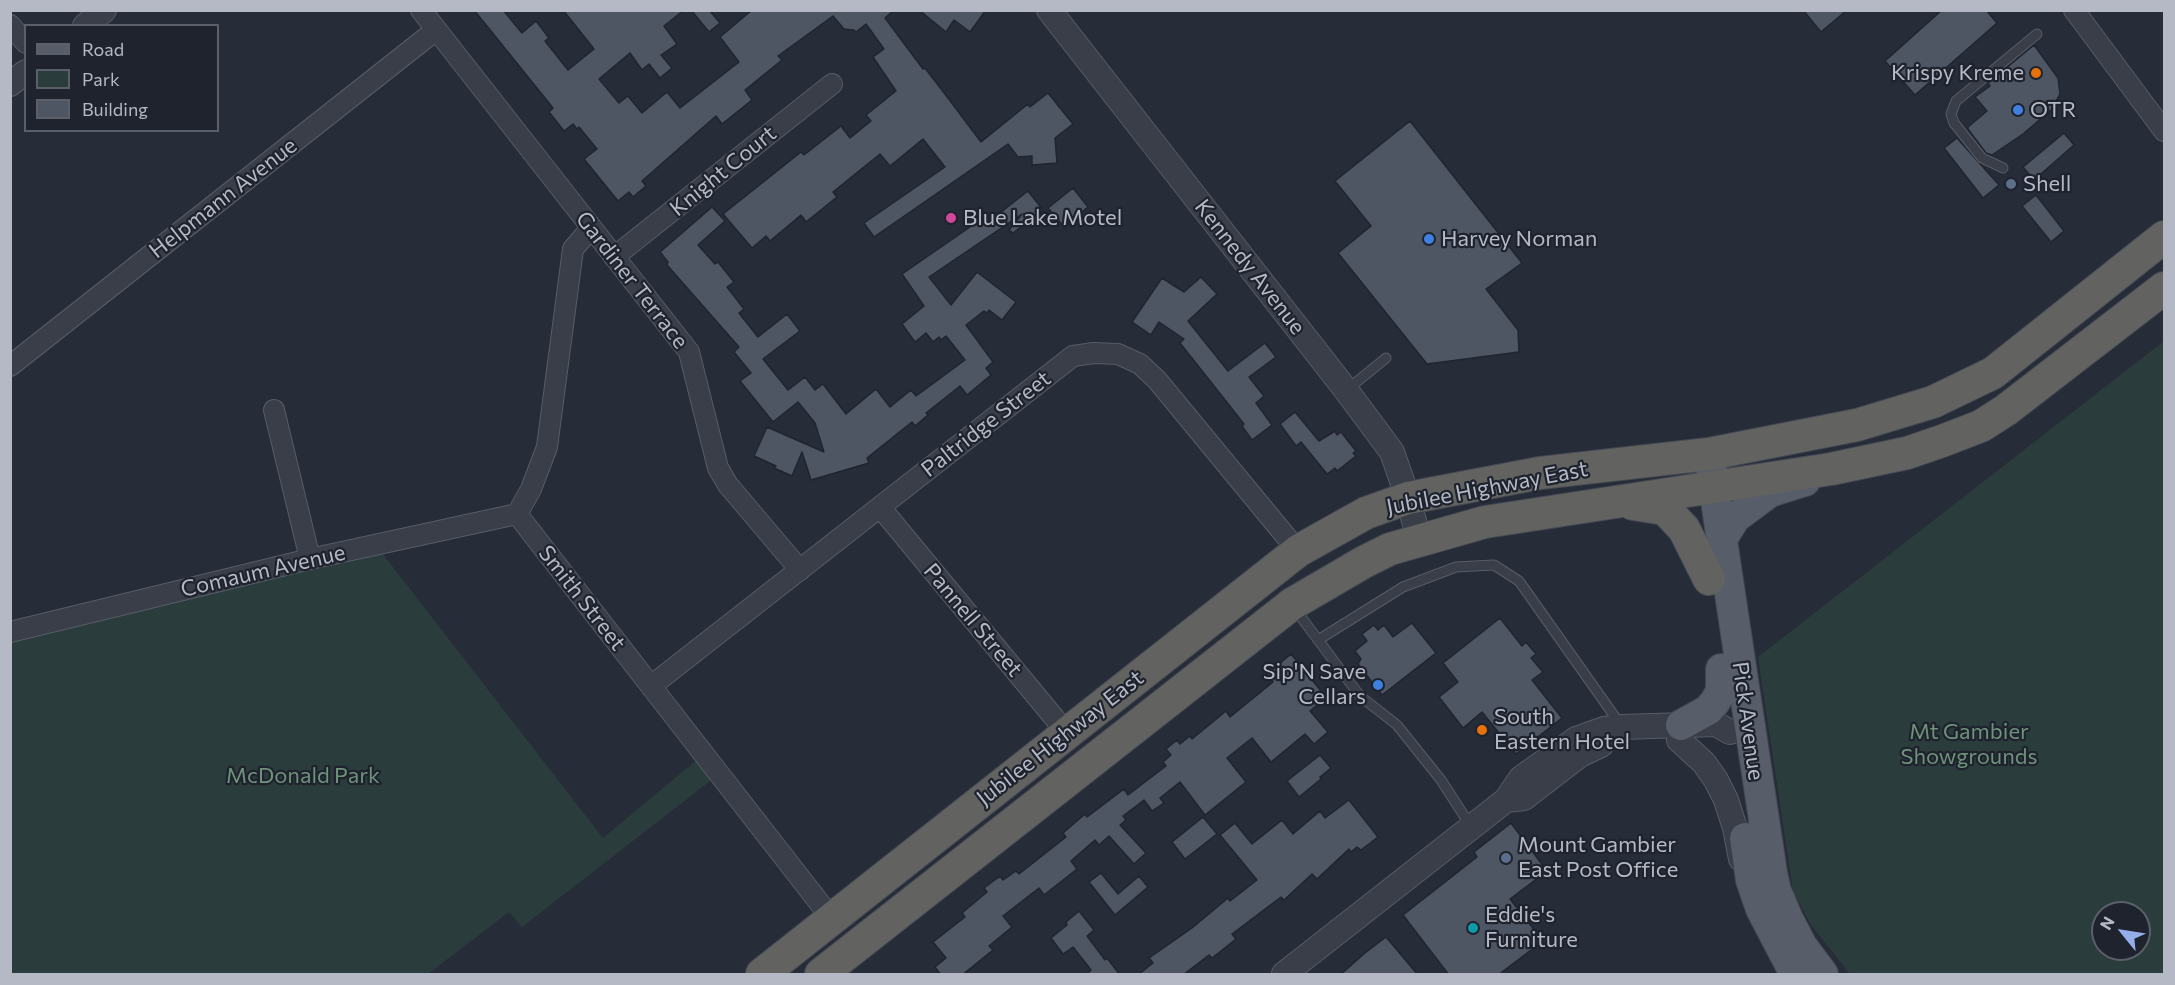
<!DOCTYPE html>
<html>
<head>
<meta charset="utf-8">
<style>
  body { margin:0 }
  #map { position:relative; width:2175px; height:985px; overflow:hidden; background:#262c38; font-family:Commissioner,sans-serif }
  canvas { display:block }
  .frame { position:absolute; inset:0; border:12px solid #b4b9c5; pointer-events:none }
  .legend { position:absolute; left:24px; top:24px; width:195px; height:108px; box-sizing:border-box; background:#1e232e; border:2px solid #5a5f6a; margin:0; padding:8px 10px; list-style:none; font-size:18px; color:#b4b9c5 }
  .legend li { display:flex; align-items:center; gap:12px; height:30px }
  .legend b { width:30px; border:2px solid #5a5f6a }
  .north { position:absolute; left:2091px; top:901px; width:60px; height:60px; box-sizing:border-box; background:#1e232e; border:2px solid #5a5f6a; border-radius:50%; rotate:300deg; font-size:16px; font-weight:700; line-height:24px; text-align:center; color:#b4b9c5 }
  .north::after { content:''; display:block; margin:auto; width:21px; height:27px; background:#94aeea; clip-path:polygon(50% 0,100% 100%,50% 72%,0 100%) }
</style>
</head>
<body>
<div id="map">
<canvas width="2175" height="985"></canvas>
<div class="frame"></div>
<ul class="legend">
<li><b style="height:8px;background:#575d69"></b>Road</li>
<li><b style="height:16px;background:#2b3c3d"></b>Park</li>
<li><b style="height:16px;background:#4e5664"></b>Building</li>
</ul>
<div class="north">N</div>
</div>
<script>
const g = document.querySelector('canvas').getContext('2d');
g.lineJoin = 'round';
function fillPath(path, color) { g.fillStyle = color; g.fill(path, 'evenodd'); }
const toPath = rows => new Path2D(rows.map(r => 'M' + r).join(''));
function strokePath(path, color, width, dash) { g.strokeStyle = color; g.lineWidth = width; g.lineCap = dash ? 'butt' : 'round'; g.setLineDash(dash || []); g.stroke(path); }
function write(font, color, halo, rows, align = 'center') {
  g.font = font + ' Commissioner,sans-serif'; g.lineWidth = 4.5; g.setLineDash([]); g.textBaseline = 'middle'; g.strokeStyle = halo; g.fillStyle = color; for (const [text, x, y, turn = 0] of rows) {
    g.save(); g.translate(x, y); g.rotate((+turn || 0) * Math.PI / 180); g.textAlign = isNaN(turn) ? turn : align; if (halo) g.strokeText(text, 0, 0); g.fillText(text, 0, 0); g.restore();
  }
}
fillPath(toPath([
  [2164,341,2164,974,1850,974,1811,925,1793,891,1758,657],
  [2103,913,2139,913,2139,949,2103,949],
  [382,553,603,838,698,759,714,778,522,927,509,912,428,974,11,974,10,642]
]), '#2b3c3d');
const building = toPath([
  [474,10,503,10,522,33,536,21,549,38,545,41,568,70,594,49,563,10,684,10,664,26,677,44,661,55,672,68,660,78,649,64,642,70,630,53,599,79,619,103,628,96,642,113,667,92,680,108,739,62,720,37,752,10,894,10,885,18,923,69,925,68,948,98,981,142,1028,104,1030,107,1048,93,1073,124,1055,138,1057,163,1032,165,1032,156,1018,157,1008,144,874,237,864,223,945,167,923,139,890,166,880,154,833,192,837,197,806,222,801,215,770,241,766,236,752,248,723,214,801,152,804,155,841,126,850,138,871,121,866,115,896,91,873,57,884,49,866,24,856,32,854,30,844,29,833,16,778,56,782,60,745,90,752,100,722,124,716,116,642,181,646,186,633,197,629,192,618,201,584,159,597,149,579,127,577,129,573,124,564,131,549,112,553,108,474,10],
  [691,10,709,10,720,23,709,32,691,10],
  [919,10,986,10,970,32,954,20,946,32,919,10],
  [1803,10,1847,10,1821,32,1803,10],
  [1942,10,1986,10,1997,23,1915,95,1885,61,1942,10],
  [2034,45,2058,78,2060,94,2051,110,2023,134,1992,155,1986,153,1968,129,1968,127,1987,111,1975,97,1990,86,1988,83,2034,45],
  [1410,121,1522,263,1486,289,1518,330,1519,352,1427,364,1338,253,1371,226,1335,181,1410,121],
  [2064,133,2074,145,2034,180,2023,167,2064,133],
  [1957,138,1999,185,1983,198,1944,148,1957,138],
  [1073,188,1088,207,1064,227,1048,208,1073,188],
  [1028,191,1043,210,1013,233,1009,230,1022,214,929,277,951,305,977,272,1016,302,1002,320,989,310,987,313,984,311,966,325,993,362,986,368,991,375,967,395,960,386,926,413,928,415,915,426,912,422,867,458,869,463,811,480,802,452,792,476,774,468,776,466,754,456,767,427,824,452,815,423,798,402,773,422,740,381,751,373,734,352,739,347,667,265,668,262,660,252,712,207,725,221,698,245,715,264,718,262,734,282,727,287,744,309,739,313,758,337,787,314,800,331,763,359,788,390,805,377,815,390,823,384,846,414,876,389,890,407,911,390,916,396,965,360,946,336,941,340,939,337,933,342,926,333,915,342,902,324,924,306,902,274,983,218,987,223,1028,191],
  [2036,195,2064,231,2051,242,2022,206,2036,195],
  [1201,277,1217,294,1188,321,1228,371,1265,343,1276,357,1249,377,1264,396,1256,403,1272,425,1252,440,1242,426,1244,424,1180,343,1184,339,1159,322,1151,335,1132,322,1162,278,1184,292,1201,277],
  [1295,412,1319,441,1335,431,1337,435,1341,432,1356,451,1353,453,1356,456,1337,471,1335,468,1327,474,1301,442,1296,446,1280,424,1295,412],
  [1500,618,1522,646,1526,642,1536,654,1531,658,1543,672,1532,680,1562,718,1516,754,1482,712,1463,728,1439,697,1458,682,1443,663,1500,618],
  [1412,623,1436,653,1382,695,1358,664,1361,659,1355,651,1367,641,1362,634,1374,625,1378,630,1384,625,1393,637,1412,623],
  [1291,654,1321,691,1317,694,1322,701,1310,711,1328,732,1314,744,1305,734,1271,762,1252,738,1227,758,1246,782,1205,815,1180,782,1160,798,1164,803,1152,811,1144,800,1123,816,1126,820,1120,825,1146,853,1134,864,1109,836,1099,845,1095,840,1071,861,1077,869,1044,895,1039,888,1003,916,1012,927,989,946,993,950,962,975,941,975,935,967,946,958,933,942,965,917,962,913,987,892,984,888,1000,876,1003,880,1016,871,1019,874,1066,837,1063,833,1085,814,1087,817,1124,789,1128,795,1166,766,1163,762,1171,755,1166,749,1177,740,1180,744,1190,736,1192,739,1226,711,1230,717,1273,682,1267,674,1291,654],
  [1320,755,1331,768,1320,777,1321,779,1299,797,1287,781,1320,755],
  [1349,800,1378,837,1361,850,1357,847,1351,852,1349,849,1317,879,1312,874,1284,900,1281,897,1232,934,1236,939,1221,951,1212,958,1209,955,1183,975,1138,975,1153,963,1149,958,1192,928,1228,898,1230,901,1257,880,1220,835,1235,823,1252,844,1282,820,1293,834,1320,811,1325,818,1349,800],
  [1203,817,1217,834,1185,859,1172,842,1203,817],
  [1511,823,1547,871,1510,899,1543,941,1498,975,1449,975,1403,915,1477,857,1474,852,1511,823],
  [1101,873,1118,894,1139,876,1148,887,1115,915,1089,882,1101,873],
  [1079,911,1094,930,1087,936,1105,960,1107,958,1120,975,1086,975,1091,970,1073,947,1063,954,1051,938,1067,925,1066,922,1079,911],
  [1386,937,1418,975,1340,975,1365,953,1386,937]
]);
fillPath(building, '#4e5664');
strokePath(building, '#202530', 1.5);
const service = toPath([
  [2003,168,1982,158,1954,123,1951,114,1956,101,2037,34],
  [1348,389,1386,358],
  [1295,609,1360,696,1397,725,1441,780,1470,825],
  [1318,640,1403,587,1456,567,1494,565,1519,581,1620,724]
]);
const minor = toPath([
  [421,10,689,352,718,468,728,485,800,570],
  [2074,10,2164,131],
  [10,25,26,43],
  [591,228,573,249,547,447,531,489,517,514,832,919],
  [614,257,832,84],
  [10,366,436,30],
  [274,410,310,559],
  [880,507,1066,732],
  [10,632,310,559,517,514],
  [651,686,1073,356,1094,353,1118,354,1140,364,1157,380,1298,551]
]);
const tertiary = toPath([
  [1049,10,1346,390,1392,452,1408,498,1419,540],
  [85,26,104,10],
  [10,84,26,72],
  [1679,740,1704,763,1716,780,1726,800,1735,828,1741,859],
  [1506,800,1524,798,1580,755,1601,745],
  [1284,974,1506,800,1521,778,1576,739,1604,729,1622,727,1716,724,1730,732]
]);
const primary = toPath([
  [1709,454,1772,873,1776,891,1788,919,1802,946,1823,974],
  [1722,539,1735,518,1770,492,1805,481],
  [1681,725,1708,710,1715,702,1721,691,1721,669],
  [1745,838,1751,880,1761,909,1795,974]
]);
const trunk = toPath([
  [1633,504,1665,509,1684,529,1709,579],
  [762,974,1298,551,1366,513,1408,498,1540,473,1709,454,1857,425,1933,402,1993,373,2164,237],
  [821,974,1292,604,1364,562,1390,549,1485,522,1831,469,1907,453,1942,441,1981,426,2006,410,2164,288]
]);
strokePath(service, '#575c67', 11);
strokePath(minor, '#575c67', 22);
strokePath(tertiary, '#575c67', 26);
strokePath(primary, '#424752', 32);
strokePath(trunk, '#444954', 34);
strokePath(service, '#393e49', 9);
strokePath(minor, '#393e49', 20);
strokePath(tertiary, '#393e49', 24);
strokePath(primary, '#575d69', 30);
strokePath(trunk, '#626260', 32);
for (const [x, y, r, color] of [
  [2036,73,6,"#e8710a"],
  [2018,110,6,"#3f7fe0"],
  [2011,184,6,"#5c6f8a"],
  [951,218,6,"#d1479c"],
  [1429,239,6,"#3f7fe0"],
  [1378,685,6,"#3f7fe0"],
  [1482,730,6,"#e8710a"],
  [1506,858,6,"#5c6f8a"],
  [1473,928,6,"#0f9aa8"]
]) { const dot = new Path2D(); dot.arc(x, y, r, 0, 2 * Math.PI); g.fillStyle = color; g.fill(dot); strokePath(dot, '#1e232e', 2); }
write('22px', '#b4b9c5', '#1e232e', [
  ["Krispy Kreme",2024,73,"right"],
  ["OTR",2030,110],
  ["Shell",2023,184],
  ["Blue Lake Motel",963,218],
  ["Harvey Norman",1441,239],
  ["Sip'N Save",1366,672,"right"],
  ["Cellars",1366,697,"right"],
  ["South",1494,717],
  ["Eastern Hotel",1494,742],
  ["Mount Gambier",1518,845],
  ["East Post Office",1518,870],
  ["Eddie's",1485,915],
  ["Furniture",1485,940]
], 'left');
write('22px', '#b4b9c5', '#1e232e', [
  ["Knight Court",723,171,-39],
  ["Helpmann Avenue",223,198,-38],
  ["Kennedy Avenue",1250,267,52],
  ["Gardiner Terrace",632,280,52],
  ["Paltridge Street",986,424,-38],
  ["Jubilee Highway East",1487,488,-11],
  ["Comaum Avenue",263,571,-13],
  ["Smith Street",582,598,52],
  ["Pannell Street",973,620,50],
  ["Pick Avenue",1748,721,82],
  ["Jubilee Highway East",1060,738,-38]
]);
write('22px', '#6f927a', '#1e232e', [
  ["Mt Gambier",1969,732],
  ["Showgrounds",1969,757],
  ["McDonald Park",303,776]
]);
</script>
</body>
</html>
